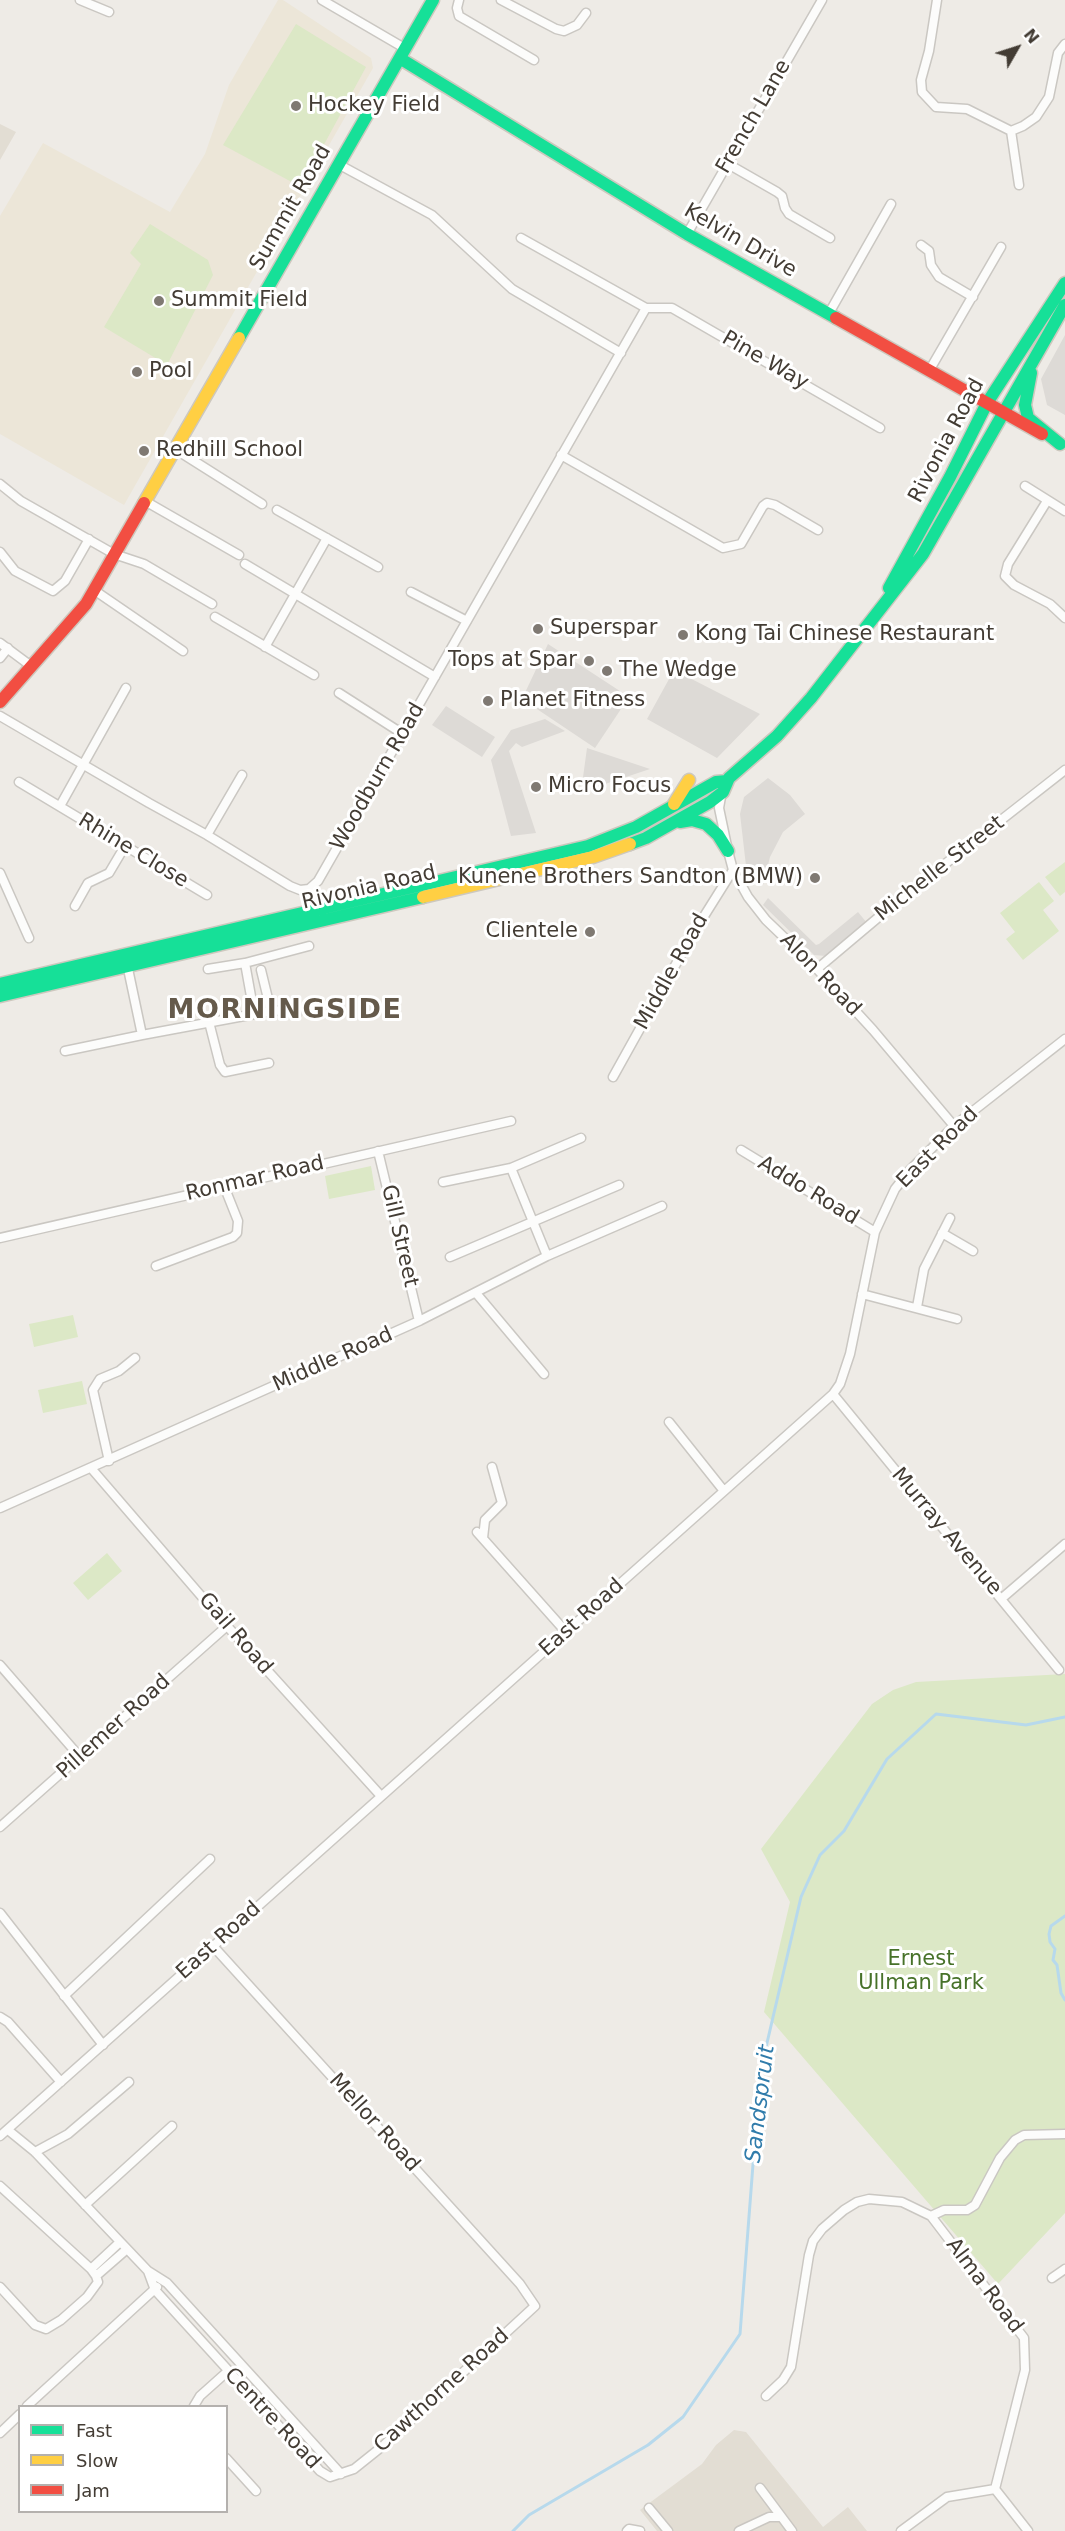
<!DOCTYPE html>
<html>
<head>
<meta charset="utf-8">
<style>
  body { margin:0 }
  #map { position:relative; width:1065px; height:2531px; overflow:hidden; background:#eeebe6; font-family:"DejaVu Sans",sans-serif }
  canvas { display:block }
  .legend { position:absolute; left:18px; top:2405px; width:210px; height:108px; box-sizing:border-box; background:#fff; border:2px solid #b4b1ae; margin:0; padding:8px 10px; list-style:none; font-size:18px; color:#433c34 }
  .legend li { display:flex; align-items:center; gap:12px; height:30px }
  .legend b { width:30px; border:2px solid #b4b1ae }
  .north { position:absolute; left:987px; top:18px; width:60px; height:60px; -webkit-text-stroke:4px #fff; paint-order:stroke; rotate:51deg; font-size:16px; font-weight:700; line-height:24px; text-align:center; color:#433c34 }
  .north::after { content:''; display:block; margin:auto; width:21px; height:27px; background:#433c34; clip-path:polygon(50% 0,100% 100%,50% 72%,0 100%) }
</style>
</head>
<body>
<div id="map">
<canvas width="1065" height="2531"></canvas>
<ul class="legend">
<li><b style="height:8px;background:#16e098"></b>Fast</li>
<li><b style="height:8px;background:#ffcf43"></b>Slow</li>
<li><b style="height:8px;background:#f24e42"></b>Jam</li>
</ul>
<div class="north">N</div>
</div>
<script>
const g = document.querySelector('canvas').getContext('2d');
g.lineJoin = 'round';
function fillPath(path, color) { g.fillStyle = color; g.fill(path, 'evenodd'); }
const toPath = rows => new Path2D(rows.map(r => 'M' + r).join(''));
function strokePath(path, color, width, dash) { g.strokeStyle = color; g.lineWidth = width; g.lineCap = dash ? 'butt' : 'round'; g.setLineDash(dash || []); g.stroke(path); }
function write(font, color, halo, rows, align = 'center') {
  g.font = font + ' "DejaVu Sans",sans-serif'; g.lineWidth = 6; g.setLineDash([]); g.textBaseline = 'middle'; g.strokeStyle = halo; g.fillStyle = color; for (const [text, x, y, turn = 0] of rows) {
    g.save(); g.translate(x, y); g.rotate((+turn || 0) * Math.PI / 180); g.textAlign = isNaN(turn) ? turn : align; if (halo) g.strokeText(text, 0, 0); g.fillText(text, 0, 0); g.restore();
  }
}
fillPath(toPath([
  [0,124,16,132,0,160],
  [734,2430,746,2432,823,2527,848,2507,867,2531,657,2531,640,2510,702,2464,716,2445]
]), '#e2ddd3');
fillPath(toPath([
  [278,0,283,0,371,58,373,68,124,505,0,434,0,216,43,143,170,212,205,154,229,85]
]), '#ece6d8');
fillPath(toPath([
  [296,24,366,67,301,187,223,145],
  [150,224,208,260,213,275,167,365,104,327,141,264,130,253],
  [1065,862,1065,892,1060,896,1045,877],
  [1039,882,1054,901,1043,910,1059,931,1023,960,1006,939,1015,932,1000,913],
  [371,1166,375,1190,329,1199,325,1176],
  [73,1315,78,1337,34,1347,29,1324],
  [82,1381,87,1404,43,1413,38,1390],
  [107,1553,122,1571,88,1600,73,1583],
  [1065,1674,1065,2213,998,2284,764,2012,790,1902,761,1849,872,1704,893,1690,916,1682]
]), '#dce8c6');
fillPath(toPath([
  [1065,335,1065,415,1047,405,1041,379],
  [548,644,629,697,595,748,522,699],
  [674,670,760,714,717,758,647,719],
  [446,706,495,737,482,757,432,725],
  [545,719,565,731,522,747,516,743,509,751,536,833,511,836,491,760,511,730],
  [587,748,650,769,581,792],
  [768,778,790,795,805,814,783,832,770,857,763,885,748,883,740,814,744,797],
  [768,898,816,945,819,944,858,912,867,923,833,953,826,956,814,955,763,905]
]), '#dddad6');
strokePath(toPath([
  [1065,1916,1051,1926,1049,1934,1050,1942,1055,1949,1053,1960,1057,1965,1061,1993,1065,2000],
  [513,2531,529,2515,648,2445,683,2417,740,2334,760,2073,801,1897,820,1855,844,1831,887,1759,936,1714,1026,1725,1065,1717]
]), '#b7d9ec', 3);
const street = toPath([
  [80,0,109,12],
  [322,0,406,49],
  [459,0,457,8,459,16,534,60],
  [501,0,556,29,564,31,577,25,586,13],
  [937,0,929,51,921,80,922,92,936,107,967,109,1011,131,1023,126,1036,117,1049,97,1058,53,1065,44],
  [1011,131,1019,185],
  [338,164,432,215,512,289,621,353],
  [728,164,777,192,782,196,785,208,789,214,830,238],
  [687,234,822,0],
  [521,238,646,308],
  [921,245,929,251,931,265,939,277,973,297],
  [646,308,672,308,880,428],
  [828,315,891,204],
  [929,371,1001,247],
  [175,449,262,504],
  [561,455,723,548,741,544,763,506,767,503,775,505,818,530],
  [0,484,21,501,114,554,144,564,212,604],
  [1025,486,1065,511],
  [145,501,239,555],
  [1047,501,1008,564,1005,576,1014,585,1050,604,1065,618],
  [277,510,378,567],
  [0,552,15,571,53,591,65,581,89,539],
  [245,564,435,677],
  [94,590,183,651],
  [411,592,467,621],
  [215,617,314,675],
  [0,643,31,666],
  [265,647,327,538],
  [0,658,8,648],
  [339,693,403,734],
  [0,716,149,803,207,835,290,886,300,890,309,889,318,881,646,308],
  [19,782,207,895],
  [722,791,719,808,728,851,733,870,748,897,766,920,817,969,873,1030,954,1126],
  [60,806,126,688],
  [207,835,242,775],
  [0,873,29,938],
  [75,906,88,883,109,873,125,846],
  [127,964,142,1035,271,1011,287,1010,297,1014],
  [208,969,245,963],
  [817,969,899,900,1065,770],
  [261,970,271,1011],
  [254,1013,245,963,309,946],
  [209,1022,220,1065,225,1072,269,1063],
  [65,1051,142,1035],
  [613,1077,691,937,733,870],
  [741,1150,875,1232],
  [378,1151,419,1321],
  [511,1168,547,1256],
  [443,1182,511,1168,581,1138],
  [942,1233,973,1251],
  [0,1238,511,1121],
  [450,1257,619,1185],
  [156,1266,233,1237,237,1233,238,1221,224,1186],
  [476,1293,544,1374],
  [862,1294,957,1319],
  [917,1307,924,1269,950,1218],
  [833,1394,1059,1670],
  [669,1422,724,1491],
  [109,1461,93,1390,100,1379,119,1371,135,1358],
  [91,1468,227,1626,381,1796],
  [0,1508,419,1321,547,1256,662,1206],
  [477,1532,566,1632],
  [483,1538,485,1520,502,1503,492,1467],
  [1001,1599,1065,1544],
  [0,1665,80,1757],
  [0,1827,227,1626],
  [0,1913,103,2045],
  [64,1996,210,1859],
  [0,2017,8,2022,61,2082],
  [8,2130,35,2152,148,2271,167,2283,341,2474],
  [0,2136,833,1394,840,1384,850,1354,875,1232,895,1189,910,1170,954,1126,1065,1039],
  [35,2152,68,2134,129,2082],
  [0,2186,91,2269,96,2276,98,2282,87,2297,61,2320,46,2329,35,2325,0,2287],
  [85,2205,172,2126],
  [931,2216,944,2210,967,2210,975,2205,1000,2158,1015,2140,1024,2135,1065,2134],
  [91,2269,120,2242],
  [148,2271,155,2290,320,2471,330,2477,354,2469,384,2445,535,2306,520,2284,213,1946],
  [96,2276,127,2249],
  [1052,2278,1065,2269],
  [766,2396,783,2380,791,2367,809,2255,813,2241,822,2229,844,2210,857,2202,869,2199,902,2202,931,2216,1024,2338,1025,2370,995,2489,1028,2531],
  [27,2406,157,2287],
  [194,2406,200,2396,228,2371],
  [0,2433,20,2414],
  [226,2458,256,2491],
  [760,2488,792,2531],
  [649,2508,668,2531],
  [627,2531,629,2529,640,2531],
  [739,2531,769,2517,781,2517],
  [901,2531,947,2497,995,2489]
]);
const fast = toPath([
  [401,59,687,234,836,318],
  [239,338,433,0],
  [1031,373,1025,405,1028,418,1060,444],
  [889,588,950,477,987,403,1065,283],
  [680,822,692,820,706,824,718,835,728,851],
  [630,844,646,838,710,802,723,792,729,778,777,736,811,698,923,554,1065,305],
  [0,984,588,846,636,827,716,782,727,781],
  [0,996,423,897]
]);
const slow = toPath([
  [144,503,239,338],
  [674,804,689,780],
  [423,897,593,857,630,844]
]);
const jam = toPath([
  [836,318,1042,434],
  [0,702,86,604,144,503]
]);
strokePath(street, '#cac7c2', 11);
strokePath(fast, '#cdc8be', 15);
strokePath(slow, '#cdc8be', 15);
strokePath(jam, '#cdc8be', 15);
strokePath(street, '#fcfcfb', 8);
strokePath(fast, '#16e098', 12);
strokePath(slow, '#ffcf43', 12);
strokePath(jam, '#f24e42', 12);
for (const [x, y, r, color] of [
  [296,106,6,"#7f7972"],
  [159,301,6,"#7f7972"],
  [137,372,6,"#7f7972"],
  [144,451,6,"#7f7972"],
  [538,629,6,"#7f7972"],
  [683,635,6,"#7f7972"],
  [589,661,6,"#7f7972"],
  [607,671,6,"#7f7972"],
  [488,701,6,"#7f7972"],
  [536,787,6,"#7f7972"],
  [815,878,6,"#7f7972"],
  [590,932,6,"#7f7972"]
]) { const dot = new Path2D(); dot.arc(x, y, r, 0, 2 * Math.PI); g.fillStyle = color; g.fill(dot); strokePath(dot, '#fff', 2); }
write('21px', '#433c34', '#fff', [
  ["Hockey Field",308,106],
  ["Summit Field",171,301],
  ["Pool",149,372],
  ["Redhill School",156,451],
  ["Superspar",550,629],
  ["Kong Tai Chinese Restaurant",695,635],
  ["Tops at Spar",577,661,"right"],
  ["The Wedge",619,671],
  ["Planet Fitness",500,701],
  ["Micro Focus",548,787],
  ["Kunene Brothers Sandton (BMW)",803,878,"right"],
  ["Clientele",578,932,"right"]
], 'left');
write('21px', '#433c34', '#fff', [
  ["French Lane",754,117,-60],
  ["Summit Road",291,208,-60],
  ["Kelvin Drive",740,241,30],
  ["Pine Way",765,361,30],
  ["Rivonia Road",947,441,-62],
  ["Woodburn Road",378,777,-60],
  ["Rhine Close",133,851,31],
  ["Michelle Street",940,869,-38],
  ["Rivonia Road",369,888,-13],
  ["Middle Road",672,972,-61],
  ["Alon Road",820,975,46],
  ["East Road",938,1148,-45],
  ["Ronmar Road",255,1179,-13],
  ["Addo Road",808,1191,31],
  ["Gill Street",399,1236,77],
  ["Middle Road",333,1360,-24],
  ["Murray Avenue",946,1532,50],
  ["East Road",582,1618,-42],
  ["Gail Road",235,1634,49],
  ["Pillemer Road",114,1727,-42],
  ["East Road",219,1941,-42],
  ["Mellor Road",374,2123,48],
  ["Alma Road",984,2286,53],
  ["Cawthorne Road",442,2391,-42],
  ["Centre Road",272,2419,47]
]);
write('21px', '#477229', '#fff', [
  ["Ernest",921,1960],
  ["Ullman Park",921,1984]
]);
write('italic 22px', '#307cab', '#fff', [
  ["Sandspruit",761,2104,-83]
]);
g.letterSpacing = '1.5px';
write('bold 27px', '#655a4b', '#fff', [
  ["MORNINGSIDE",285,1011]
]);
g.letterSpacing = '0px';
</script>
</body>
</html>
